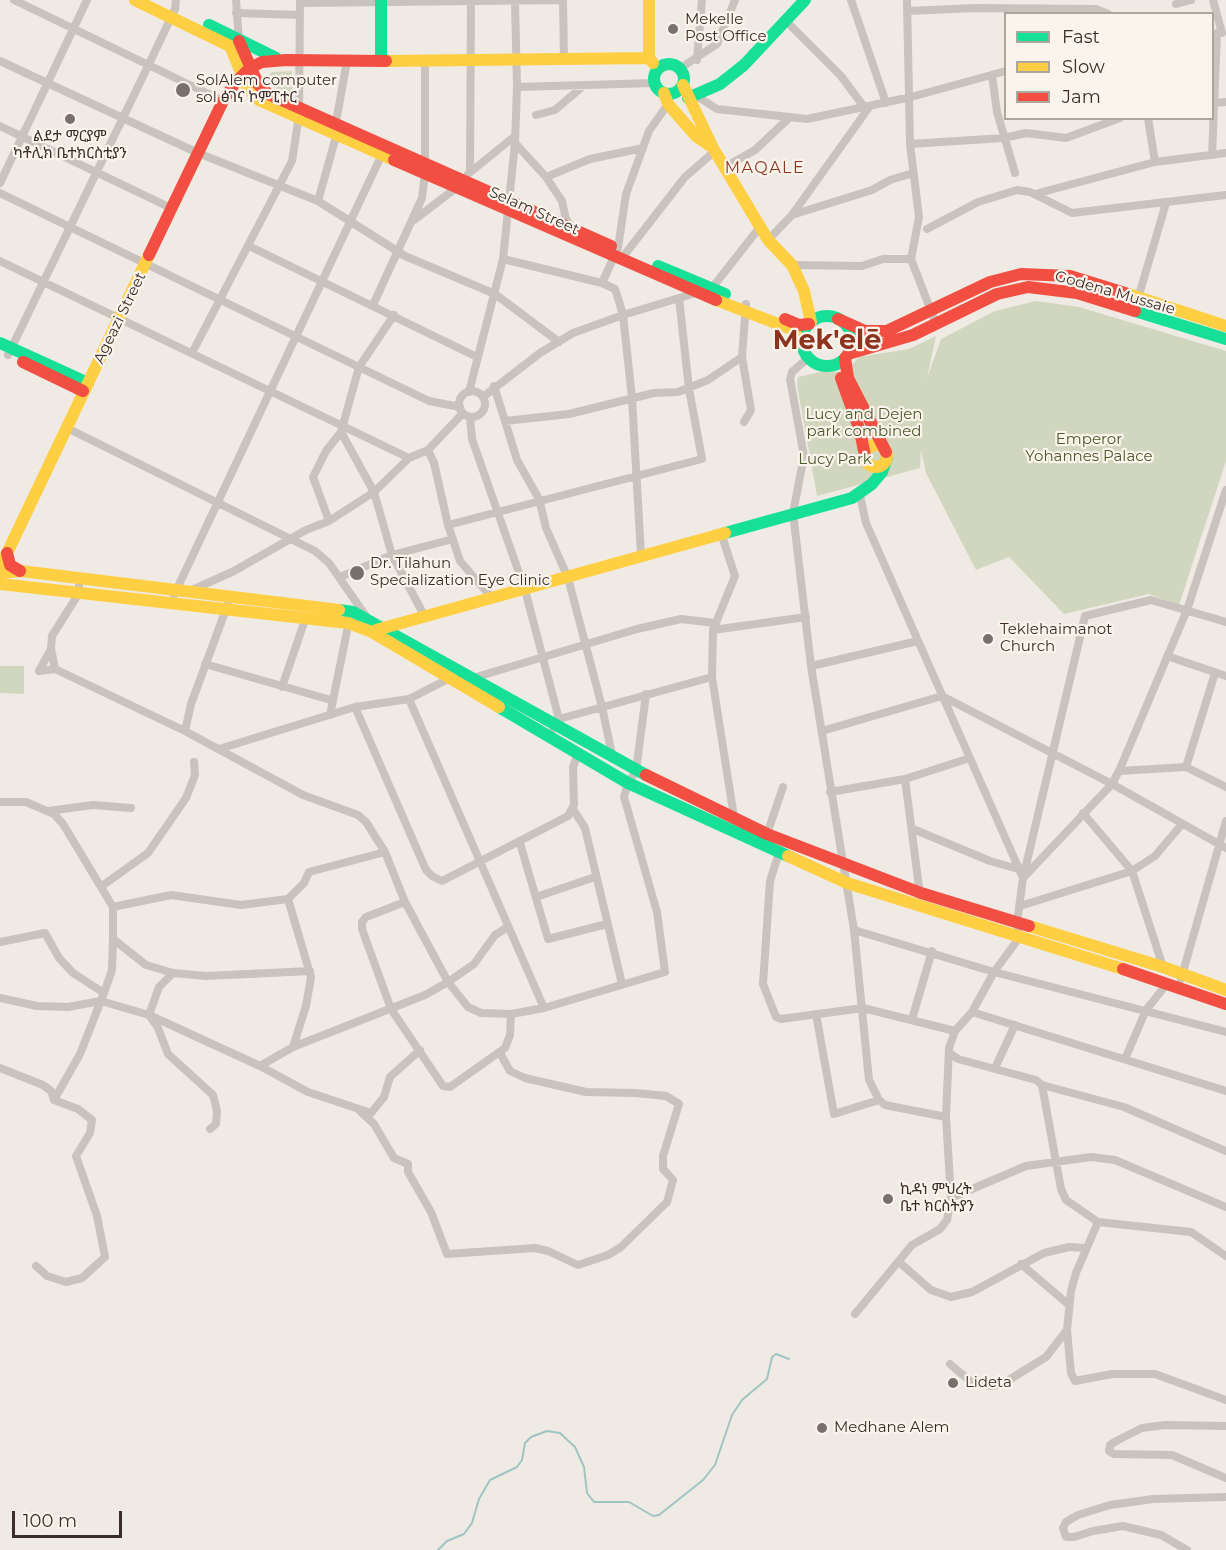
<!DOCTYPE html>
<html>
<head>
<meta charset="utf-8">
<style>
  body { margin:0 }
  #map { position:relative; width:1226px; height:1550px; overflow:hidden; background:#efeae4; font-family:Montserrat,sans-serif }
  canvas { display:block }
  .legend { position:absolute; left:1004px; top:12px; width:210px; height:108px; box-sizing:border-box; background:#fbf4ed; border:2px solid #aea59f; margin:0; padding:8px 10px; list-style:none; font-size:18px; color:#3b2e2a }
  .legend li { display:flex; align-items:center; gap:12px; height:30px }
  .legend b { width:30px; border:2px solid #aea59f }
  .scale { position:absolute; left:12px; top:1511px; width:110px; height:27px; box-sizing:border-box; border:3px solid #3b2e2a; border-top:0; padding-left:8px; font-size:18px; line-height:21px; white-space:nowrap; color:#3b2e2a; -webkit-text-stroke:4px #fbf4ed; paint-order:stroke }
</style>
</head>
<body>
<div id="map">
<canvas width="1226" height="1550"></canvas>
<ul class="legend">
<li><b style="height:8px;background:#16e098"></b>Fast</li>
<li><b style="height:8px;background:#ffcf43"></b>Slow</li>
<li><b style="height:8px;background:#f24e42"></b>Jam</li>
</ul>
<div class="scale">100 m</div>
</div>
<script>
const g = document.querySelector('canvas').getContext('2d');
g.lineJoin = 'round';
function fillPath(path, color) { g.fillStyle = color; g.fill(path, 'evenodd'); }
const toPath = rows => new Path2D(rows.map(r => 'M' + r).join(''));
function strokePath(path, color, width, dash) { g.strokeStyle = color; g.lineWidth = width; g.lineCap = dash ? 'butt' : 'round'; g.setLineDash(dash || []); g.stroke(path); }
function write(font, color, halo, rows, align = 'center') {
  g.font = font + ' Montserrat,"Noto Sans Ethiopic",sans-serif'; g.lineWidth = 4.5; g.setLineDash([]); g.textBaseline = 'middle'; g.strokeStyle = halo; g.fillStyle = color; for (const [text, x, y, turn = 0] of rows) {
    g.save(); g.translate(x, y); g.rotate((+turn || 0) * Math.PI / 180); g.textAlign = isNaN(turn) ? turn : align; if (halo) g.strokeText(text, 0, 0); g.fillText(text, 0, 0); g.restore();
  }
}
fillPath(toPath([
  [292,71,293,98,267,83,267,77,272,72],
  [1036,301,1079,307,1226,351,1226,461,1179,605,1149,594,1064,614,1009,557,976,570,926,473,921,450,920,468,817,496,797,385,798,377,825,371,838,372,850,367,859,357,909,349,936,336,927,378,941,339,995,311],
  [0,666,24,666,24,694,0,693]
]), '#d1d6be');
strokePath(toPath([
  [438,1550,447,1541,464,1534,472,1523,479,1499,490,1480,517,1467,522,1460,525,1443,531,1437,547,1431,560,1433,575,1447,584,1467,587,1493,594,1502,629,1502,653,1516,659,1515,703,1480,715,1465,732,1415,742,1400,767,1379,772,1357,776,1354,789,1359]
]), '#9fc4c2', 2);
strokePath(toPath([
  [14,0,223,101],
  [236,0,239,41],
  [563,0,564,60],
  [851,0,886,103],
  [907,0,910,144,919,217,911,259,936,324],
  [1213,0,1222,33],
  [300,3,563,0],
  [1176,4,1191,0],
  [907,11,976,8,1096,9,1108,14],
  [236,13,300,15],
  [786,21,841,76,864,107],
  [697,60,702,0],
  [0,61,198,153,318,201,405,256,495,294,559,342],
  [679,69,717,44,735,0],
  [992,75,997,112,1015,173],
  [517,87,655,83],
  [695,95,717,109,807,119,911,97,1006,71],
  [1215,103,1226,102],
  [536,115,555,110,582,87],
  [1148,118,1155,162],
  [0,126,171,208],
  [515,143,546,177,562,201,566,219,572,228],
  [910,144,1004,138,1026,133,1066,138,1120,118],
  [1212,155,1217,33],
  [725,167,755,150,788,119],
  [470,172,471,0],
  [468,174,515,136],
  [546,177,590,159,643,148],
  [0,183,87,0],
  [0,193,429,401,460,407],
  [1035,194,1155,162,1226,153],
  [318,201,337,133,336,122,347,61],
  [792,215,872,190,890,180,913,173],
  [414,220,460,185],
  [927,229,978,202,1017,190,1030,192,1072,213,1226,195],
  [768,240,792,215,870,106],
  [249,246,477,357],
  [622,258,685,177,715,151],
  [503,259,602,283,615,289,617,295,623,315,632,398,641,555],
  [0,261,409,458],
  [792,265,862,266,883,259,911,259],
  [602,283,618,248,626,194,649,131,668,104],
  [1137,302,1166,203],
  [373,305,422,198,425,173,425,62],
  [394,315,359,367,341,432,374,492,392,555,425,617],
  [192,353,292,161,299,116,300,0],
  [8,355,149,64,175,9,176,0],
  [809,357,792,372,790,379,804,456,793,513,811,666,854,930,869,1080,879,1100,885,1105,946,1117],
  [494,386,505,421,569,414,654,393,678,392,708,380,742,357],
  '459 404a13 13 0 1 1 26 0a13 13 0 1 1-26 0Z',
  [469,392,503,259,515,143,517,87,515,2],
  [483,397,540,353,573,333,623,315,712,288,760,227],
  [470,417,472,439,525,590,559,719,553,729],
  [505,421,517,460,539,499,546,528,568,578,602,707,613,759],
  [744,422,751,410,742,357,746,304],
  [65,427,315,551,329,563,368,619],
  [428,450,434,463,448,525,460,561,492,598],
  [859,491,866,523,1023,878,1112,784,1119,771,1187,610,1226,490],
  [329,521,313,477,326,451,341,432],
  [448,525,702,459,689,389,679,298],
  [721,533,735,576,713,630,712,677,734,817],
  [340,577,392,555,453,539],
  [192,590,234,571,306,530,329,521,374,492,409,458,428,450,463,413],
  [174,595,384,150],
  [713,630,806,617],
  [1167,656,1226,676],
  [205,664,331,700],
  [811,666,918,641],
  [55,669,51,648,52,636,79,593,79,580],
  [39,671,55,669,185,731,303,795,358,815,366,822,385,852,405,902,448,982,468,1007,481,1013,511,1014,544,1008,665,972,657,912,624,797,628,783,636,771,646,694],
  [39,671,51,649],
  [473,678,637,629,681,619,715,623],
  [282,687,306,617],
  [409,699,544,1008],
  [355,707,426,870,432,876,442,881,568,816,574,805,573,767,578,754],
  [330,715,349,621],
  [559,719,712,677],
  [185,731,191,704,228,604],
  [822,731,942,696,1112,784,1226,848],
  [219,749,355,707,409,699,450,678],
  [1186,767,1215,673],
  [1119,771,1186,767,1226,787],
  [905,779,920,895],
  [830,792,905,779,970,758],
  [0,802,26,802,54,814,63,824,113,907,113,939,112,970,104,993,80,1054,54,1100,51,1091,43,1085,0,1068],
  [573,809,585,828,622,984],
  [48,811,93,805,131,808],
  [1083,813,1132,871,1163,967],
  [913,829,990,861,1018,869],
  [767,834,783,787],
  [520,843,548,939,607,924],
  [779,853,770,881,763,984,776,1017,781,1019,863,1008,955,1031],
  [102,886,148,853,186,798,195,775,194,762],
  [536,897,595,877],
  [288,899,311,977,306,1006,293,1047],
  [405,902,366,917,362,922,362,929,391,1009,443,1086,450,1087,505,1048,510,1035,511,1014],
  [1020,906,1132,871,1155,856,1182,824],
  [113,907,171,895,241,905,288,899,304,883,309,872,385,852],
  [854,930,994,972,1226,1032],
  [113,939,146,965,173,973,206,976,310,971],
  [0,942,45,933,59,958,73,973,104,993],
  [173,973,159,987,149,1015,158,1028,168,1054,213,1095,217,1111,216,1124,210,1129],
  [1181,979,1226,821],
  [0,998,37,1006,68,1007,101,1001,149,1015,260,1066,308,1092,371,1113,384,1097,390,1077,420,1050],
  [972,1012,1226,1091],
  [816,1014,834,1114,879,1100],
  [912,1019,932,951],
  [951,1054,958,1059,1036,1080,1042,1085,1124,1107,1226,1151],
  [1125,1059,1146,1010,1166,985],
  [260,1066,293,1047,425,995,448,982,474,964,495,935,508,927],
  [995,1068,1015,1025],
  [1042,1085,1061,1189,1066,1200,1098,1222,1191,1232,1226,1256],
  [360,1111,374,1124,394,1158,408,1164,408,1172,431,1212,447,1254,535,1248,548,1251,578,1265,608,1255,621,1247,667,1202,673,1180,663,1169,663,1156,679,1104,666,1096,636,1093,586,1092,525,1078,510,1071,500,1053],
  [951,1198,1026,1166,1091,1157,1115,1160,1226,1207],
  [1098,1222,1076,1273,1071,1291,1067,1330,1071,1373,1075,1381,1112,1374,1155,1374,1226,1400],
  [899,1262,931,1290,951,1297,972,1292,1044,1253,1069,1247,1086,1248],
  [1021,1264,1069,1305],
  [36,1266,47,1276,66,1282,82,1278,105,1257,97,1216,76,1156,90,1133,92,1120,78,1109,54,1100],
  [855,1314,912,1245,940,1229,947,1220,951,1198,946,1117,949,1048,955,1031,972,1012,994,972,1019,938,1017,923,1023,878,1085,616,1151,600,1226,622],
  [950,1364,971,1382,992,1386,1004,1383,1046,1357,1067,1330],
  [1226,1426,1165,1425,1142,1428,1118,1440,1110,1445,1109,1451,1114,1454,1172,1455,1226,1478],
  [1187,1550,1161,1535,1123,1526,1093,1531,1074,1537,1066,1537,1063,1528,1066,1522,1078,1515,1110,1505,1153,1499,1226,1497]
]), '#c9c2bd', 8);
strokePath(toPath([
  [381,0,381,60],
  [209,25,276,58],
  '654 79a15 15 0 1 1 30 0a15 15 0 1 1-30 0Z',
  [688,98,720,84,744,65,805,0],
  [658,266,725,294],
  [1135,311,1226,339],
  '802 341a25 25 0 1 1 50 0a25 25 0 1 1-50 0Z',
  [0,343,88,383],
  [725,533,852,498,872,484,882,472,887,458],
  [339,610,353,612,646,775],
  [499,707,628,783,788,856]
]), '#16e098', 12);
strokePath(toPath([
  [135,0,230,46,247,87,259,100,394,160],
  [649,0,649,58,653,63],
  [386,61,649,58],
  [683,85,713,148,768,240,792,265,804,291,811,322],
  [664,93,668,104,696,136,712,147],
  [1125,293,1226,326],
  [716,300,791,329,803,343],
  '865 456a11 11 0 1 1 22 0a11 11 0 1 1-22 0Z',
  [0,568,149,255],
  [0,573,21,571,339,610],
  [0,584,348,623,372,632,499,707],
  [376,630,725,533],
  [788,856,847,883,1123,969],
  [1029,926,1163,967,1226,990]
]), '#ffcf43', 12);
strokePath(toPath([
  [239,41,258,84,268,94,611,246],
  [394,160,716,300],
  [149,255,223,101,235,83,250,68,262,62,286,60,386,61],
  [785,319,799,325,809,324],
  [838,319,865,331,887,331,990,282,1021,274,1070,276,1125,293],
  [848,354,913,335,997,294,1028,287,1077,293,1135,311],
  [845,358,848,378,886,452],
  [23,362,83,391],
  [841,378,860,431,865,456],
  [7,553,10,565,20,571],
  [646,775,767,834,921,893,1029,926],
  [1123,969,1226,1004]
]), '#f24e42', 12);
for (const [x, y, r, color] of [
  [673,29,6,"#7a706b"],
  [183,90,8,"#7a706b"],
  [70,119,6,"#7a706b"],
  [357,573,8,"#7a706b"],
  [988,639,6,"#7a706b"],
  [888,1199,6,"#7a706b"],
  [953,1383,6,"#7a706b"],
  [822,1428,6,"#7a706b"]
]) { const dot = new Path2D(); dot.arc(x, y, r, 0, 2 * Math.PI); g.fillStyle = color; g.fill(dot); strokePath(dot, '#fbf4ed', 2); }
write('15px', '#3b2e2a', '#fbf4ed', [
  ["Mekelle",685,20],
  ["Post Office",685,37],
  ["SolAlem computer",196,81],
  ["sol ፅገና ኮምፒተር",196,98],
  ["ልደታ ማርያም",70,137,"center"],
  ["ካቶሊክ ቤተክርስቲያን",70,154,"center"],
  ["Dr. Tilahun",370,564],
  ["Specialization Eye Clinic",370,581],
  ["Teklehaimanot",1000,630],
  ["Church",1000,647],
  ["ኪዳነ ምህረት",900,1190],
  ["ቤተ ክርስትያን",900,1207],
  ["Lideta",965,1383],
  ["Medhane Alem",834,1428]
], 'left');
write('15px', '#3b2e2a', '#fbf4ed', [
  ["Selam Street",534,211,24],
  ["Godena Mussaie",1115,293,16],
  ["Ageazi Street",120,318,-64]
]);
write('15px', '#4c5b2c', '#fbf4ed', [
  ["Lucy and Dejen",864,415],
  ["park combined",864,432],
  ["Emperor",1089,440],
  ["Yohannes Palace",1089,457],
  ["Lucy Park",835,460]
]);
g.letterSpacing = '1.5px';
write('16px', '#8e341e', '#fbf4ed', [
  ["MAQALE",765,168]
]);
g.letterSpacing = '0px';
write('bold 27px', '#8e341e', '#fbf4ed', [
  ["Mek'elē",827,341]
]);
</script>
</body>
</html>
